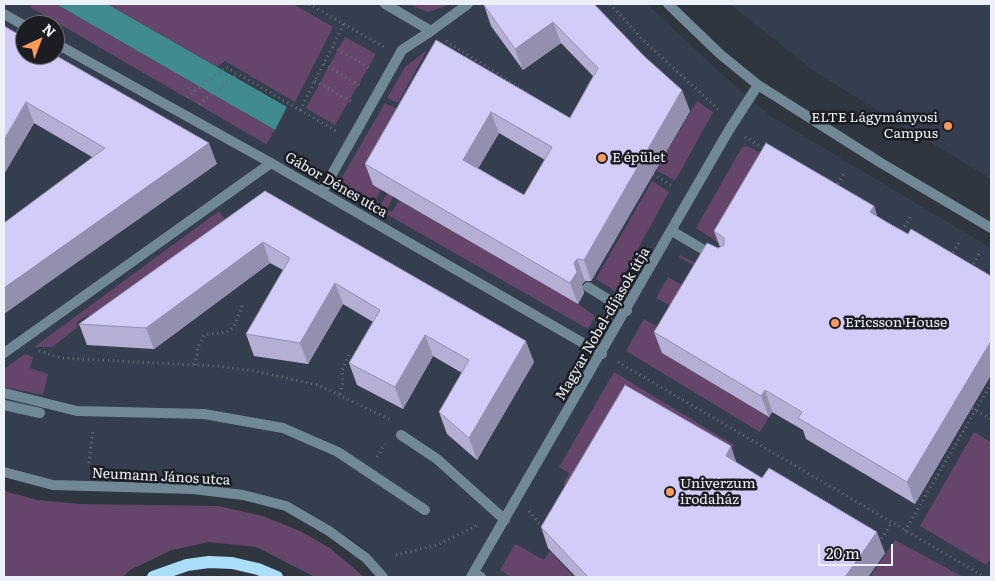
<!DOCTYPE html>
<html>
<head>
<meta charset="utf-8">
<style>
  body { margin:0 }
  #map { position:relative; width:995px; height:581px; overflow:hidden; background:#303640; font-family:Literata,serif }
  canvas { display:block }
  .frame { position:absolute; inset:0; border:5px solid #ecf0f7; pointer-events:none }
  .north { position:absolute; left:15px; top:15px; width:50px; height:50px; box-sizing:border-box; background:#1b1d22; border:1px solid #6f7177; border-radius:50%; rotate:43deg; font-size:14px; font-weight:700; line-height:20px; text-align:center; color:#ecf0f7 }
  .north::after { content:''; display:block; margin:auto; width:18px; height:22px; background:#ff9b5a; clip-path:polygon(50% 0,100% 100%,50% 72%,0 100%) }
  .scale { position:absolute; left:818px; top:544px; width:75px; height:22px; box-sizing:border-box; border:2px solid #ecf0f7; border-top:0; padding-left:6px; font-size:15px; line-height:18px; white-space:nowrap; color:#ecf0f7; -webkit-text-stroke:4px #1b1d22; paint-order:stroke }
</style>
</head>
<body>
<div id="map">
<canvas width="995" height="581"></canvas>
<div class="frame"></div>
<div class="north">N</div>
<div class="scale">20 m</div>
</div>
<script>
const g = document.querySelector('canvas').getContext('2d');
g.lineJoin = 'round';
function fillPath(path, color) { g.fillStyle = color; g.fill(path, 'evenodd'); }
const toPath = rows => new Path2D(rows.map(r => 'M' + r).join(''));
function strokePath(path, color, width, dash) { g.strokeStyle = color; g.lineWidth = width; g.lineCap = dash ? 'butt' : 'round'; g.setLineDash(dash || []); g.stroke(path); }
function write(font, color, halo, rows, align = 'center') {
  g.font = font + ' Literata,serif'; g.lineWidth = 5; g.setLineDash([]); g.textBaseline = 'middle'; g.strokeStyle = halo; g.fillStyle = color; for (const [text, x, y, turn = 0] of rows) {
    g.save(); g.translate(x, y); g.rotate((+turn || 0) * Math.PI / 180); g.textAlign = isNaN(turn) ? turn : align; if (halo) g.strokeText(text, 0, 0); g.fillText(text, 0, 0); g.restore();
  }
}
fillPath(toPath([
  [4,4,647,4,726,78,772,117,991,248,991,577,390,577,358,543,280,500,59,482,4,466],
  [25,25,55,25,55,55,25,55],
  [730,4,991,4,991,179,818,74]
]), '#353e4e');
fillPath(toPath([
  [32,4,56,4,275,130,266,144,30,7],
  [107,4,293,4,333,27,295,102,225,61,217,67],
  [408,4,442,4,446,6,428,12],
  [345,37,376,54,335,125,306,108],
  [427,50,398,103,387,98,405,67],
  [697,101,713,112,675,181,656,170],
  [385,103,397,109,385,141,367,170,377,177,381,190,375,202,381,205,387,193,393,197,387,209,392,212,399,200,578,304,595,316,588,329,337,186],
  [747,146,775,160,725,247,696,228,742,147],
  [652,181,669,192,615,291,596,279],
  [219,211,237,237,100,336,88,315,76,323,79,326,52,347,34,347],
  [680,255,710,271,662,353,769,417,760,432,626,351,644,319,664,331,677,309,656,298,668,277,688,289,700,269,679,257],
  [25,354,33,357,30,368,48,374,43,395,4,387,4,369],
  [614,372,734,445,727,458,580,495,563,485,569,473,559,467],
  [974,432,991,442,991,559,986,565,920,526],
  [4,491,38,500,80,504,218,506,263,516,300,531,330,548,364,577,315,577,256,547,209,542,172,550,130,570,123,577,4,577],
  [895,540,963,577,870,577],
  [515,544,544,560,550,551,574,577,511,577,500,570]
]), '#65466a');
fillPath(toPath([
  [56,4,107,4,287,107,275,130]
]), '#3f8b8f');
strokePath(toPath([
  [309,4,384,47],
  [610,4,642,39,720,111],
  [446,41,529,94],
  [333,47,371,69],
  [324,64,362,87],
  [315,81,354,103],
  [187,97,226,67,336,131],
  [199,104,238,74],
  [300,110,344,24],
  [745,137,765,149],
  [653,174,672,186],
  [835,188,844,173],
  [902,231,912,214],
  [951,257,959,242],
  [971,268,979,254],
  [39,351,61,358,218,366,254,371,318,385,391,420],
  [618,362,985,577],
  [195,365,198,347,204,335,227,332,234,327,243,304],
  [340,394,343,383,342,370,349,355],
  [968,406,991,419],
  [377,457,385,444],
  [89,463,93,429],
  [529,511,544,529],
  [905,531,991,384],
  [879,543,891,523],
  [396,555,437,545,480,524]
]), '#6a7079', 3, [1, 4]);
strokePath(toPath([
  [385,4,431,31,468,4],
  [322,192,402,50,431,31],
  [672,231,714,256],
  [588,287,627,311],
  [4,353,271,163],
  [4,393,77,411,204,414,283,428,338,452,425,510],
  [4,405,40,413],
  [401,435,437,459,505,520],
  [474,573,481,577]
]), '#718996', 10);
strokePath(toPath([
  [668,4,720,54,758,85,881,163,991,228],
  [4,14,25,26],
  [55,43,271,163,602,354],
  [4,472,53,485,193,489,243,495,286,506,329,531,366,558,383,577],
  [471,577,729,130,758,85]
]), '#718996', 10);
strokePath(toPath([
  [153,577,187,565,209,562,232,563,258,569,277,577]
]), '#aaddf7', 12);
fillPath(toPath([
  [594,4,690,111,591,281,585,281,582,284,584,293,578,304,373,185,365,164,436,40,570,118,593,76,561,43,523,70,491,26,484,5],
  [499,133,545,160,524,195,478,168],
  [4,26,217,164,92,157,34,123,4,174],
  [265,191,534,362,477,460,447,434,439,412,462,373,433,356,403,409,357,385,349,363,373,322,343,304,308,364,254,356,246,334,283,270,270,263,154,349,87,345,79,324],
  [874,206,877,216,908,234,991,276,991,375,915,504,806,439,803,430,772,412,769,417,662,353,654,332,720,247,714,231],
  [737,463,885,553,868,577,576,577,548,548,541,527]
]), '#b5afd5');
fillPath(toPath([
  [553,22,561,43,523,70,515,49],
  [682,90,690,111,591,281,584,260],
  [26,102,34,123,4,174,4,140],
  [491,112,499,133,471,181,463,160],
  [209,143,217,164,4,314,4,288],
  [874,206,881,228,870,212],
  [263,242,270,263,154,349,146,328],
  [577,259,585,281,582,284,584,293,578,304,570,283,574,263],
  [335,283,343,304,308,364,300,343],
  [425,335,433,356,403,409,395,387],
  [526,341,534,362,477,460,469,438],
  [991,341,991,375,915,504,907,482],
  [765,390,772,412,769,417,761,396],
  [731,446,738,467,726,456],
  [877,532,885,553,868,577,845,577]
]), '#938fae');
const building = toPath([
  [485,4,594,4,645,57,682,90,584,260,577,259,574,263,577,272,570,283,365,164,436,40,570,118,598,68,553,22,515,49,484,5,485,4],
  [491,112,552,147,524,195,463,160,491,112],
  [4,26,25,38,25,55,55,55,209,143,4,288,4,223,105,148,26,102,4,140,4,26],
  [766,143,874,206,870,212,888,223,908,234,911,229,991,276,991,341,907,482,798,418,802,412,765,390,761,396,654,332,707,243,718,248,724,245,724,238,714,231,766,143],
  [265,191,526,341,469,438,439,412,469,360,425,335,395,387,349,363,380,310,335,283,300,343,246,334,290,258,263,242,146,328,79,324,265,191],
  [625,385,731,446,726,456,762,478,769,468,877,532,845,577,588,577,541,527,625,385]
]);
fillPath(building, '#d2ccf8');
strokePath(building, '#938fae', 1);
for (const [x, y, r, color] of [
  [948,126,5,"#ff9b5a"],
  [602,158,5,"#ff9b5a"],
  [835,323,5,"#ff9b5a"],
  [670,492,5,"#ff9b5a"]
]) { const dot = new Path2D(); dot.arc(x, y, r, 0, 2 * Math.PI); g.fillStyle = color; g.fill(dot); strokePath(dot, '#1b1d22', 2); }
write('14px', '#ecf0f7', '#1b1d22', [
  ["ELTE Lágymányosi",938,118,"right"],
  ["Campus",938,134,"right"],
  ["E épület",612,158],
  ["Ericsson House",845,323],
  ["Univerzum",680,484],
  ["irodaház",680,500]
], 'left');
write('14px', '#ecf0f7', '#1b1d22', [
  ["Gábor Dénes utca",336,185,30],
  ["Magyar Nobel-díjasok útja",603,324,-60],
  ["Neumann János utca",161,477,3]
]);
</script>
</body>
</html>
